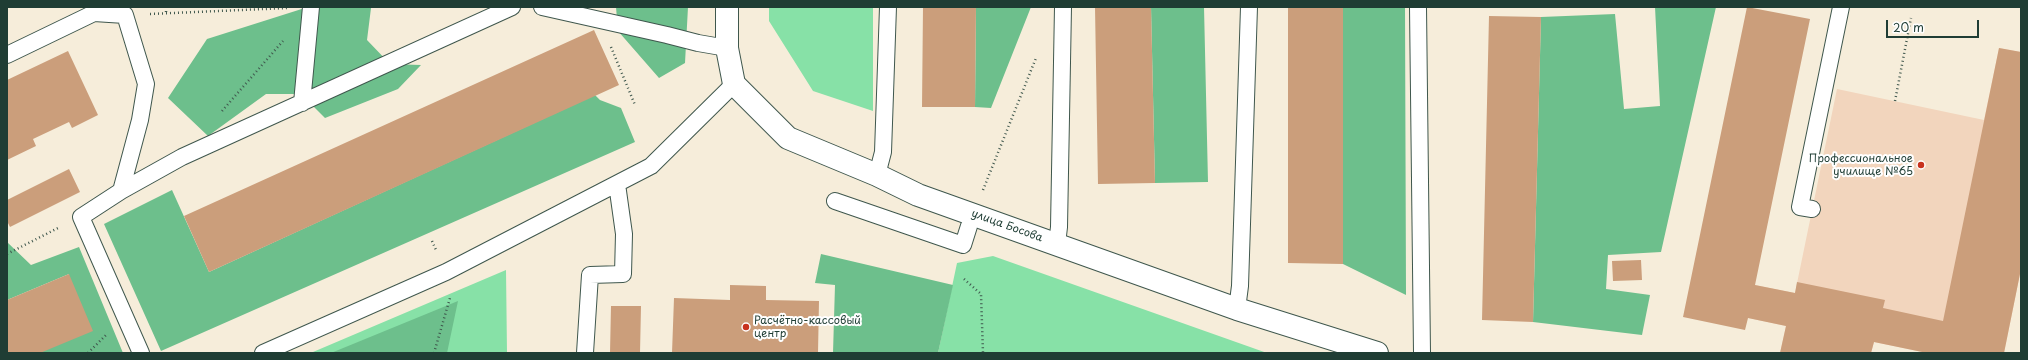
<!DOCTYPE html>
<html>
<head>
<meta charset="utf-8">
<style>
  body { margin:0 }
  #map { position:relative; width:2028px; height:360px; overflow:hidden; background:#f6edda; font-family:"Playpen Sans",sans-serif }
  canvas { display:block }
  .frame { position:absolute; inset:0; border:8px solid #1f3d34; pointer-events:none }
  .scale { position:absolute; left:1886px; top:20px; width:93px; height:18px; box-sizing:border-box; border:2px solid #1f3d34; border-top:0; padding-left:5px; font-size:12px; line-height:14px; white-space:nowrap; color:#1f3d34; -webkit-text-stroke:3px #fff; paint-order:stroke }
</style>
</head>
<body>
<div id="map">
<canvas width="2028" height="360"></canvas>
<div class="frame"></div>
<div class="scale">20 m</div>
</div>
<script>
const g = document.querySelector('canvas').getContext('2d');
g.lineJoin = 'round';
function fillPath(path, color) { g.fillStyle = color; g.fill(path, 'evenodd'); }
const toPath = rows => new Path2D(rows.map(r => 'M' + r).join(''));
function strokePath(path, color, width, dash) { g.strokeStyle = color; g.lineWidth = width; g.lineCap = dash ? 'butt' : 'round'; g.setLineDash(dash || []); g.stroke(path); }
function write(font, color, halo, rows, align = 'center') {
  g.font = font + ' "Playpen Sans",sans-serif'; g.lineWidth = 4; g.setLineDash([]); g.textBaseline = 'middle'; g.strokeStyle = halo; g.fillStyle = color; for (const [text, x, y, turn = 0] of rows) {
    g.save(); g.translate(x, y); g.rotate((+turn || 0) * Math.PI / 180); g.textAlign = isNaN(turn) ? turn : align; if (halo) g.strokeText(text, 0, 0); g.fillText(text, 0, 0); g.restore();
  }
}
fillPath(toPath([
  [1999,48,2021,52,2021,269,2004,353,1927,353,1874,342,1871,353,1780,353,1786,326,1748,318,1755,285,1795,293,1837,89,1984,120]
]), '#f2d5bd');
fillPath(toPath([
  [769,7,873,7,873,111,813,91,769,21],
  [993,256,1267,353,938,353,957,263],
  [506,270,507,353,310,353,313,352]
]), '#87e1a7');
fillPath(toPath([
  [308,7,371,8,367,40,390,64,421,65,398,89,325,118,301,94,266,94,208,136,168,98,207,39],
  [616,7,688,7,685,63,659,78,618,31],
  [976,7,1031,7,991,108,975,107],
  [1151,7,1204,7,1208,182,1155,183],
  [1343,7,1405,7,1406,295,1343,264],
  [1655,7,1716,7,1661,252,1608,255,1606,289,1650,295,1642,335,1533,322,1541,17,1615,14,1624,109,1660,106],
  [595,95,600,100,621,108,635,142,161,351,104,224,172,190,209,272],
  [7,242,31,265,79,247,123,353,40,353,69,274,7,300],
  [821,254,953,285,938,353,833,353,835,285,815,283],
  [458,301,447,353,331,353]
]), '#6dbf8c');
fillPath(toPath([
  [923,7,976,7,975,107,922,107],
  [1095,7,1151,7,1155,183,1098,184],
  [1288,7,1343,7,1343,264,1288,263],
  [1747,7,1810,19,1755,285,1795,293,1797,282,1885,300,1883,308,1943,321,1999,48,2021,52,2021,269,2004,353,1927,353,1874,342,1871,353,1780,353,1786,326,1748,318,1745,330,1683,317],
  [1489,16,1541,17,1533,322,1482,320],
  [594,30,619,85,209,272,184,216],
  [68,51,98,115,72,128,69,122,33,139,36,146,7,160,7,80],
  [69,169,80,192,10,227,7,221,7,200],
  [1641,260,1642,280,1613,281,1612,261],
  [69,274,93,331,40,353,7,353,7,300],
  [730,285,766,286,766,300,819,301,818,353,672,353,674,298,730,300],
  [611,306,641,306,640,353,610,353]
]), '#cb9e7b');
const lane = toPath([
  [542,7,667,35,698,43,727,48],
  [1418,7,1422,353],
  [7,55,94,13,125,15,146,84,140,120,121,191,81,217,141,353],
  [302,103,311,7],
  [877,175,883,152,888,7],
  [121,191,182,157,512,7],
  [835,201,963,245,969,226],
  [1812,209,1800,207,1841,7],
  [1057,244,1059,227,1063,7],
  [1237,309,1240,286,1249,7],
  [263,353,446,272,651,166,734,84],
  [585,353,590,275,623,274,624,234,617,184]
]);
const secondary = toPath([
  [727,7,727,48,734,84,788,138,877,175,918,195,1237,309,1377,353]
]);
strokePath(lane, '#3f574d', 18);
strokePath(secondary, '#3f574d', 24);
strokePath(toPath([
  [166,7,166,14],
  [150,14,287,8],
  [611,47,635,105],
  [1895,101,1911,18],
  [222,111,283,41],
  [983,190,1036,58],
  [432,241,436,250],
  [7,254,60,227],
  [964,279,981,294,983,353],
  [88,353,106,335],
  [434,353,450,298]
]), '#3f574d', 2.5, [1, 3]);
strokePath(lane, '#fff', 16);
strokePath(secondary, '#fff', 22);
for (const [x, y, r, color] of [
  [1921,165,4,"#c8321e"],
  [746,327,4,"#c8321e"]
]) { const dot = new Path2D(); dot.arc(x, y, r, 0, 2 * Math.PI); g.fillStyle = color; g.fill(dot); strokePath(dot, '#fff', 1.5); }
write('11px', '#1f3d34', '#fff', [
  ["Профессиональное",1913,159],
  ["училище №65",1913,172],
  ["Расчётно-кассовый",754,321,"left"],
  ["центр",754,334,"left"]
], 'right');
write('11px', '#1f3d34', '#fff', [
  ["улица Босова",1007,226,20]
]);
</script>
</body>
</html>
